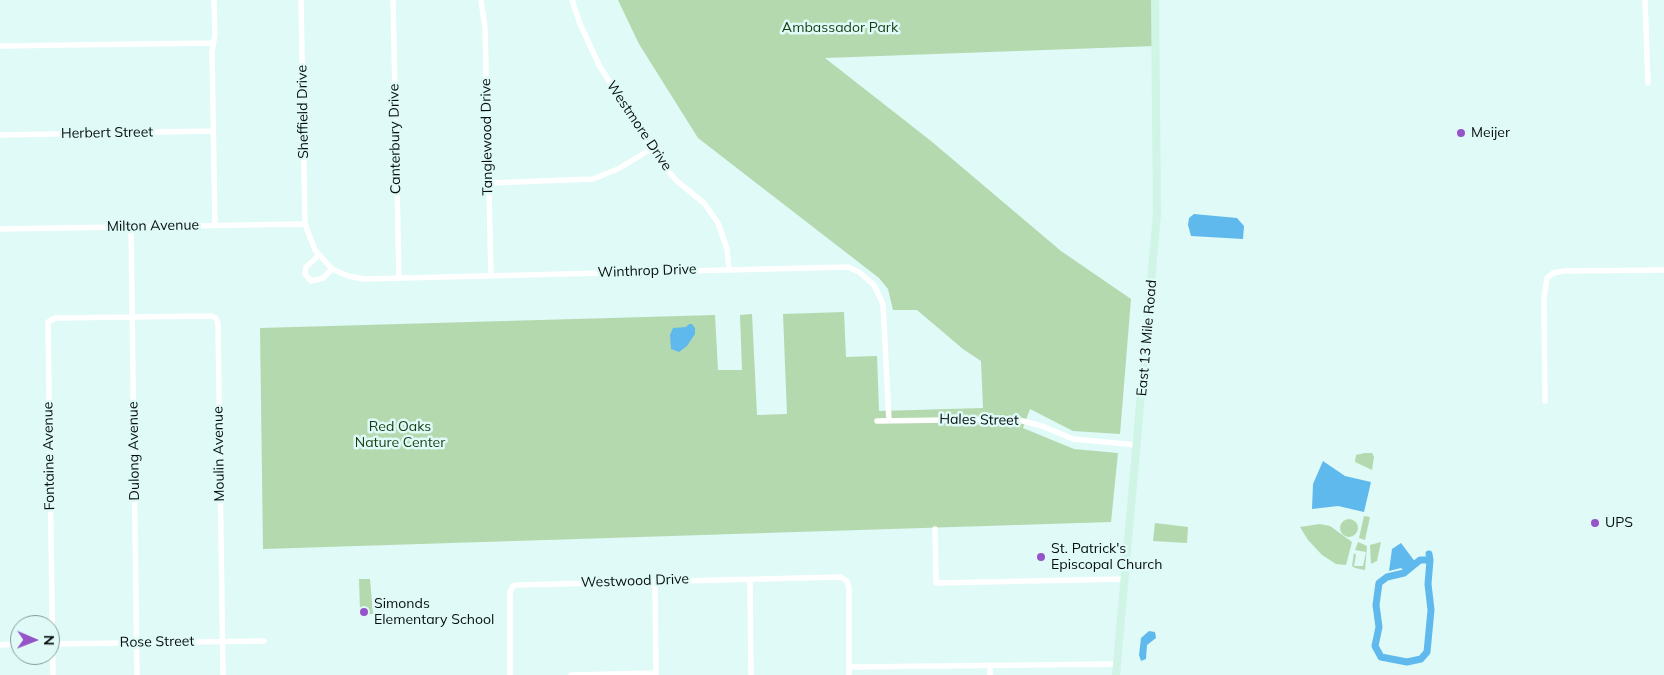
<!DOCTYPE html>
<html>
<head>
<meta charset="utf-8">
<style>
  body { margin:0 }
  #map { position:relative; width:1664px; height:675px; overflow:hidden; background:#dffaf7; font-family:Mulish,sans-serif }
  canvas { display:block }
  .north { position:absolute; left:10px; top:615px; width:50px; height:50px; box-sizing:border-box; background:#dffaf7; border:1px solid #889c99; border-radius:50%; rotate:91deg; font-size:14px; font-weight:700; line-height:20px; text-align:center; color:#060e0d }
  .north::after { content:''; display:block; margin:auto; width:18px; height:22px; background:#9654c9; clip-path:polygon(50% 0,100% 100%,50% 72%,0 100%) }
</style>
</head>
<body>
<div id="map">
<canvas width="1664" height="675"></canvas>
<div class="north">N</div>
</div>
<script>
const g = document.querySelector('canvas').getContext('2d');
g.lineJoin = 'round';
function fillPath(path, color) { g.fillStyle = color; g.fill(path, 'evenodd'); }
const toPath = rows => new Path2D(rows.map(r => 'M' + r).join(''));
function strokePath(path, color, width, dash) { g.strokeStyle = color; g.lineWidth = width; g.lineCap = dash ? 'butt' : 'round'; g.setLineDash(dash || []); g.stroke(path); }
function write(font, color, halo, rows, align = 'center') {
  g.font = font + ' Mulish,sans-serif'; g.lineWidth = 5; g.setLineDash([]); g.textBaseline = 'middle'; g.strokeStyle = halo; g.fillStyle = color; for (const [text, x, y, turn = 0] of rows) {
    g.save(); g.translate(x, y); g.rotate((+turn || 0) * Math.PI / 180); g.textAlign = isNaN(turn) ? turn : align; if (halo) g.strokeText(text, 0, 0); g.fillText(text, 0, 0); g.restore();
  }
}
fillPath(toPath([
  [618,0,1154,0,1155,46,825,58,931,141,1061,251,1131,299,1120,434,1073,431,1030,409,1023,428,1074,449,1118,453,1111,522,263,549,260,328,715,315,718,370,742,370,740,315,752,314,757,415,787,414,783,314,844,312,846,357,877,356,879,411,983,408,981,361,963,349,917,310,893,310,888,289,879,278,698,138,639,44],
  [1365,453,1372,453,1374,457,1372,470,1355,462,1356,455],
  [1364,516,1370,517,1365,540,1359,538],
  '1340 528a9 9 0 1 1 18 0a9 9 0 1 1-18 0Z',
  [1155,523,1188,527,1187,543,1153,541],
  [1320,524,1330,526,1352,542,1346,565,1336,564,1322,555,1308,540,1300,527],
  [1358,542,1367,546,1365,570,1355,568,1352,566,1354,553,1356,555,1354,566,1363,566,1366,552,1355,550],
  [1381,542,1377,561,1371,564,1370,545],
  [359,579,370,579,373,614,363,614,360,611]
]), '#b5d9af');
fillPath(toPath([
  [1194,214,1237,218,1244,226,1243,239,1191,236,1188,225,1189,218],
  [689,324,692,324,695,328,695,334,687,346,679,352,671,349,670,335,673,328,686,327],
  [1323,461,1345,476,1371,482,1364,512,1338,506,1312,509,1313,484],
  [1401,543,1416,563,1405,572,1401,568,1389,571,1392,549],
  [1149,631,1155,632,1156,638,1147,645,1146,659,1141,661,1139,655,1141,638]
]), '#60b9ec');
strokePath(toPath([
  [1429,554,1430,560,1428,584,1431,610,1427,652,1421,659,1407,662,1381,657,1375,646,1379,627,1376,605,1379,583,1387,577,1404,573,1420,560,1430,560]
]), '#60b9ec', 7);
strokePath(toPath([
  [214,0,215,35,212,51,215,225],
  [301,0,305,224,315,250,332,269,348,276,364,279,848,267,859,272,874,285,883,304,889,421],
  [393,0,399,277],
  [481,0,485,28,491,275],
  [572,0,580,24,599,65,658,159,676,180,704,203,718,223,727,249,729,269],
  [1645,0,1648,83],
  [0,46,213,43],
  [0,135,213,131],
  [488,183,593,179,618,169,651,149],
  [131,227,137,675],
  [0,229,305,224],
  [318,256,306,267,305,274,311,281,323,278,332,269],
  [1545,401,1544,297,1547,278,1553,273,1564,271,1664,270],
  [877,421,1015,419,1042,426,1073,439,1137,445],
  [935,529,936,583,1124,579],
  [750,579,751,675],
  [655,581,656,675],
  [50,644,264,641],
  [0,645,20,644],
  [990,665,990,675],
  [849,667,1117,664],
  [53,675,48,322,55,318,211,316,216,318,218,324,223,675],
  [510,675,510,592,513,586,517,585,841,577,847,581,849,588,849,675],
  [571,675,656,673]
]), '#fff', 5.5);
strokePath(toPath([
  [1116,675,1157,214,1155,0]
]), '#d0f4e6', 8);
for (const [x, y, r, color] of [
  [1461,133,5,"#9654c9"],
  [1595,523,5,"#9654c9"],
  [1041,557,5,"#9654c9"],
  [364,612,5,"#9654c9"]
]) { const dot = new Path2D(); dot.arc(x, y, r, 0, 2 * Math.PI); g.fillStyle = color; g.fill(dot); strokePath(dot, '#dffaf7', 2); }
write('14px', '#173e10', '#dffaf7', [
  ["Ambassador Park",840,28],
  ["Red Oaks",400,427],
  ["Nature Center",400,443]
]);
write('14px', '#060e0d', '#dffaf7', [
  ["Sheffield Drive",303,112,-91],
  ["Westmore Drive",639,126,56],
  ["Herbert Street",107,133,-1],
  ["Tanglewood Drive",487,137,-91],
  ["Canterbury Drive",395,139,-91],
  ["Milton Avenue",153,226,-1],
  ["Winthrop Drive",647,271,-2],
  ["East 13 Mile Road",1147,338,-85],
  ["Hales Street",979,420,1],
  ["Dulong Avenue",134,451,-91],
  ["Moulin Avenue",219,454,-91],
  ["Fontaine Avenue",49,456,-91],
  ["Westwood Drive",635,581,-2],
  ["Rose Street",157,642,-1]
]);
write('14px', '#060e0d', '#dffaf7', [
  ["Meijer",1471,133],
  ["UPS",1605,523],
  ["St. Patrick's",1051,549],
  ["Episcopal Church",1051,565],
  ["Simonds",374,604],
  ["Elementary School",374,620]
], 'left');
</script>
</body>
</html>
